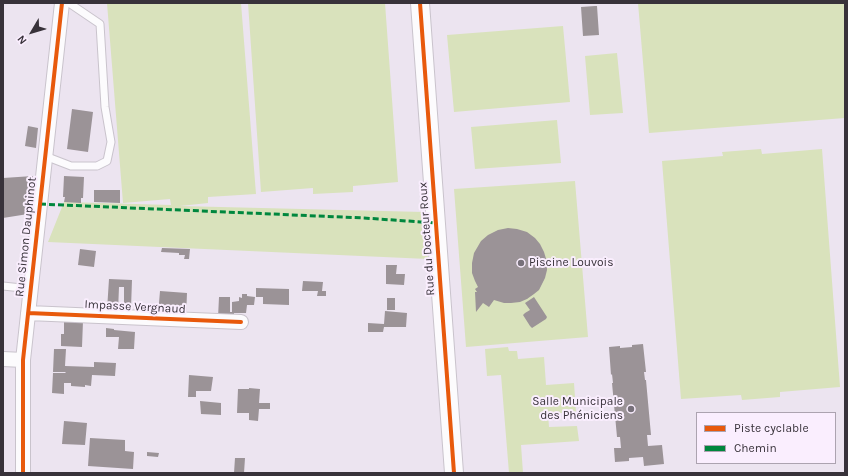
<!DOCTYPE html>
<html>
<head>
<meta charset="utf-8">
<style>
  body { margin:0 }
  #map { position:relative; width:848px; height:476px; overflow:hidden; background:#ece4f0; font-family:Karla,sans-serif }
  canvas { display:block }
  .frame { position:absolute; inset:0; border:4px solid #38323a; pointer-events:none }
  .legend { position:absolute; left:696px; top:412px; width:140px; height:52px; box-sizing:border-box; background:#faeefe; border:1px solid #aca3b0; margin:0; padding:5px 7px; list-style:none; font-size:12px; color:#38323a }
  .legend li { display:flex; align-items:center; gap:8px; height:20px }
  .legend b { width:20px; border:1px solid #aca3b0 }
  .north { position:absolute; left:12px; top:12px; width:40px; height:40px; -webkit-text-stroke:3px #faeefe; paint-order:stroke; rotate:232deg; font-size:11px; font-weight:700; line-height:16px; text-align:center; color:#38323a }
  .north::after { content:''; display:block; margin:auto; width:14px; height:18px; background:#38323a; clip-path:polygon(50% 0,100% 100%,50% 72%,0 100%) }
</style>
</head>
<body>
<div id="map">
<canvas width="848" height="476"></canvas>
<div class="frame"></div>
<ul class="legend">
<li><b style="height:5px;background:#e8590c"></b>Piste cyclable</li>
<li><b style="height:5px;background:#00873e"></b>Chemin</li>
</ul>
<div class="north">N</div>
</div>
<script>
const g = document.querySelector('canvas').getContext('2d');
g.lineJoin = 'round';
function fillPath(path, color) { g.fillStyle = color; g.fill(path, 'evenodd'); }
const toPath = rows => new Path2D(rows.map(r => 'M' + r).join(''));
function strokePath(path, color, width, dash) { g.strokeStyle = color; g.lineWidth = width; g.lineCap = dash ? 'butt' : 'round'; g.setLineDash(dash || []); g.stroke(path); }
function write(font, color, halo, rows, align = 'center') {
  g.font = font + ' Karla,sans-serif'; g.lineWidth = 4; g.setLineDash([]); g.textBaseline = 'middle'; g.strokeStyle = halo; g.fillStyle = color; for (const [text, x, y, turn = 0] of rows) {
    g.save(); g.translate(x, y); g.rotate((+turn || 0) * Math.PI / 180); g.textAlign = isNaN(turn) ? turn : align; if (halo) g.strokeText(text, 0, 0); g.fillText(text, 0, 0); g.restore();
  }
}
fillPath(toPath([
  [107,3,241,3,256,194,208,197,208,203,180,206,424,212,428,259,48,242,64,202,171,205,170,199,123,203],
  [248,3,385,3,398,182,353,186,353,192,313,194,313,188,261,192],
  [638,3,845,3,845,118,649,133],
  [563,26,570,102,454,112,447,35],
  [617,53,623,113,590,115,585,56],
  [557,120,561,163,475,169,471,127],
  [761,149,762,154,822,149,840,387,780,392,780,397,742,400,741,395,681,399,662,161,723,156,722,152],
  [575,181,588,337,466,347,454,189],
  [508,347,509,351,517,351,518,359,544,357,546,385,574,383,576,412,548,414,549,427,577,426,579,441,521,445,523,473,509,473,501,375,487,376,485,349]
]), '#d9e2bc');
fillPath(toPath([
  [595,6,597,6,599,35,583,36,581,7],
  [72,109,93,112,88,152,67,149],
  [28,126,38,128,36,148,25,146],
  [33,176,28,214,3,218,3,178],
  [64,176,84,177,83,198,81,198,81,203,64,202,65,197,63,197],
  [94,190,120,190,120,203,94,202],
  [508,228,517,229,527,232,535,238,540,244,544,252,547,262,547,270,545,278,539,290,534,294,527,299,520,302,511,303,504,303,494,300,489,307,483,303,476,312,475,292,477,292,475,289,478,287,475,281,472,273,472,263,474,253,481,241,488,235,498,230],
  [162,248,190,249,189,259,184,259,185,255,179,255,179,253,161,252],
  [80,249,96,251,94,267,78,265],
  [386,265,397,265,396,274,405,274,404,285,386,284],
  [109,279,132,280,131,308,124,308,124,287,119,287,118,311,107,310],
  [303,281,323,282,322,291,326,291,326,296,317,296,318,291,302,291],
  [256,288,289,289,289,305,263,304,263,297,256,297],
  [160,291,187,293,186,317,158,315],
  [242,294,247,294,247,296,255,297,254,305,247,305,246,313,234,313,234,319,218,318,219,297,230,297,230,312,232,312,232,302,239,301,239,297,242,298],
  [534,297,547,317,546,319,532,328,530,326,523,315,525,313,530,310,525,303],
  [387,298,395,298,395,310,387,310],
  [385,311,407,313,406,327,384,327,383,332,368,332,368,323,384,324],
  [64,320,83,321,82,347,61,346,61,334,64,334],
  [106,328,114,329,114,330,135,332,134,349,118,349,119,337,106,337],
  [643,344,646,372,644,372,645,380,646,380,651,435,647,435,648,446,662,445,664,464,644,466,643,457,629,458,629,461,615,462,614,448,621,448,620,437,617,437,612,383,613,383,612,374,611,375,609,347,620,346,620,348,632,347,632,345],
  [54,349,66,349,65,366,94,367,94,362,116,363,115,376,92,375,91,386,85,385,85,387,71,386,71,383,64,383,64,394,52,393,53,373,65,373,66,372,53,372],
  [189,375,213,377,211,391,196,391,196,397,188,397],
  [249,388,260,389,259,403,270,403,270,409,259,409,258,421,249,420,249,413,237,413,238,389,249,389],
  [200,401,221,403,221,415,201,414],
  [64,421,87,423,85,445,62,444],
  [90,438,125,440,125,451,134,452,133,469,88,466],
  [147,452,159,453,158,457,147,456],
  [235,458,245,458,244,473,234,473]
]), '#9b9397');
const service = toPath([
  [45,156,71,166,97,166,107,161,111,142,105,107,100,24,69,3],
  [3,286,31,289]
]);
const minor = toPath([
  [28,313,241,322],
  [3,359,23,360],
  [23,473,23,360,62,3]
]);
const tertiary = toPath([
  [420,3,454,473]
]);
strokePath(service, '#c9c3cc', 9);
strokePath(minor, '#c9c3cc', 16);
strokePath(tertiary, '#c9c3cc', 20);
strokePath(service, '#fcfbfd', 7);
strokePath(minor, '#fcfbfd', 14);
strokePath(tertiary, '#fcfbfd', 18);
strokePath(toPath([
  [40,204,364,218,436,223]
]), '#00873e', 3, [6, 3]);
strokePath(toPath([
  [420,3,454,473],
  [28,313,241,322],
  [23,473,23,360,62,3]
]), '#e8590c', 4);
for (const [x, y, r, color] of [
  [521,263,4,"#77707a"],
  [631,409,4,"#77707a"]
]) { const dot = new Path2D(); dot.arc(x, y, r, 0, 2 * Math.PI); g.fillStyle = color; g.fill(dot); strokePath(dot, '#faeefe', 1.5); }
write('12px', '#38323a', '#faeefe', [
  ["Rue Simon Dauphinot",26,237,-84],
  ["Rue du Docteur Roux",427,239,-94],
  ["Impasse Vergnaud",135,307,3]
]);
write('12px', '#38323a', '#faeefe', [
  ["Piscine Louvois",529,263],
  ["Salle Municipale",623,402,"right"],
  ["des Phéniciens",623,416,"right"]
], 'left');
</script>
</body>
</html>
